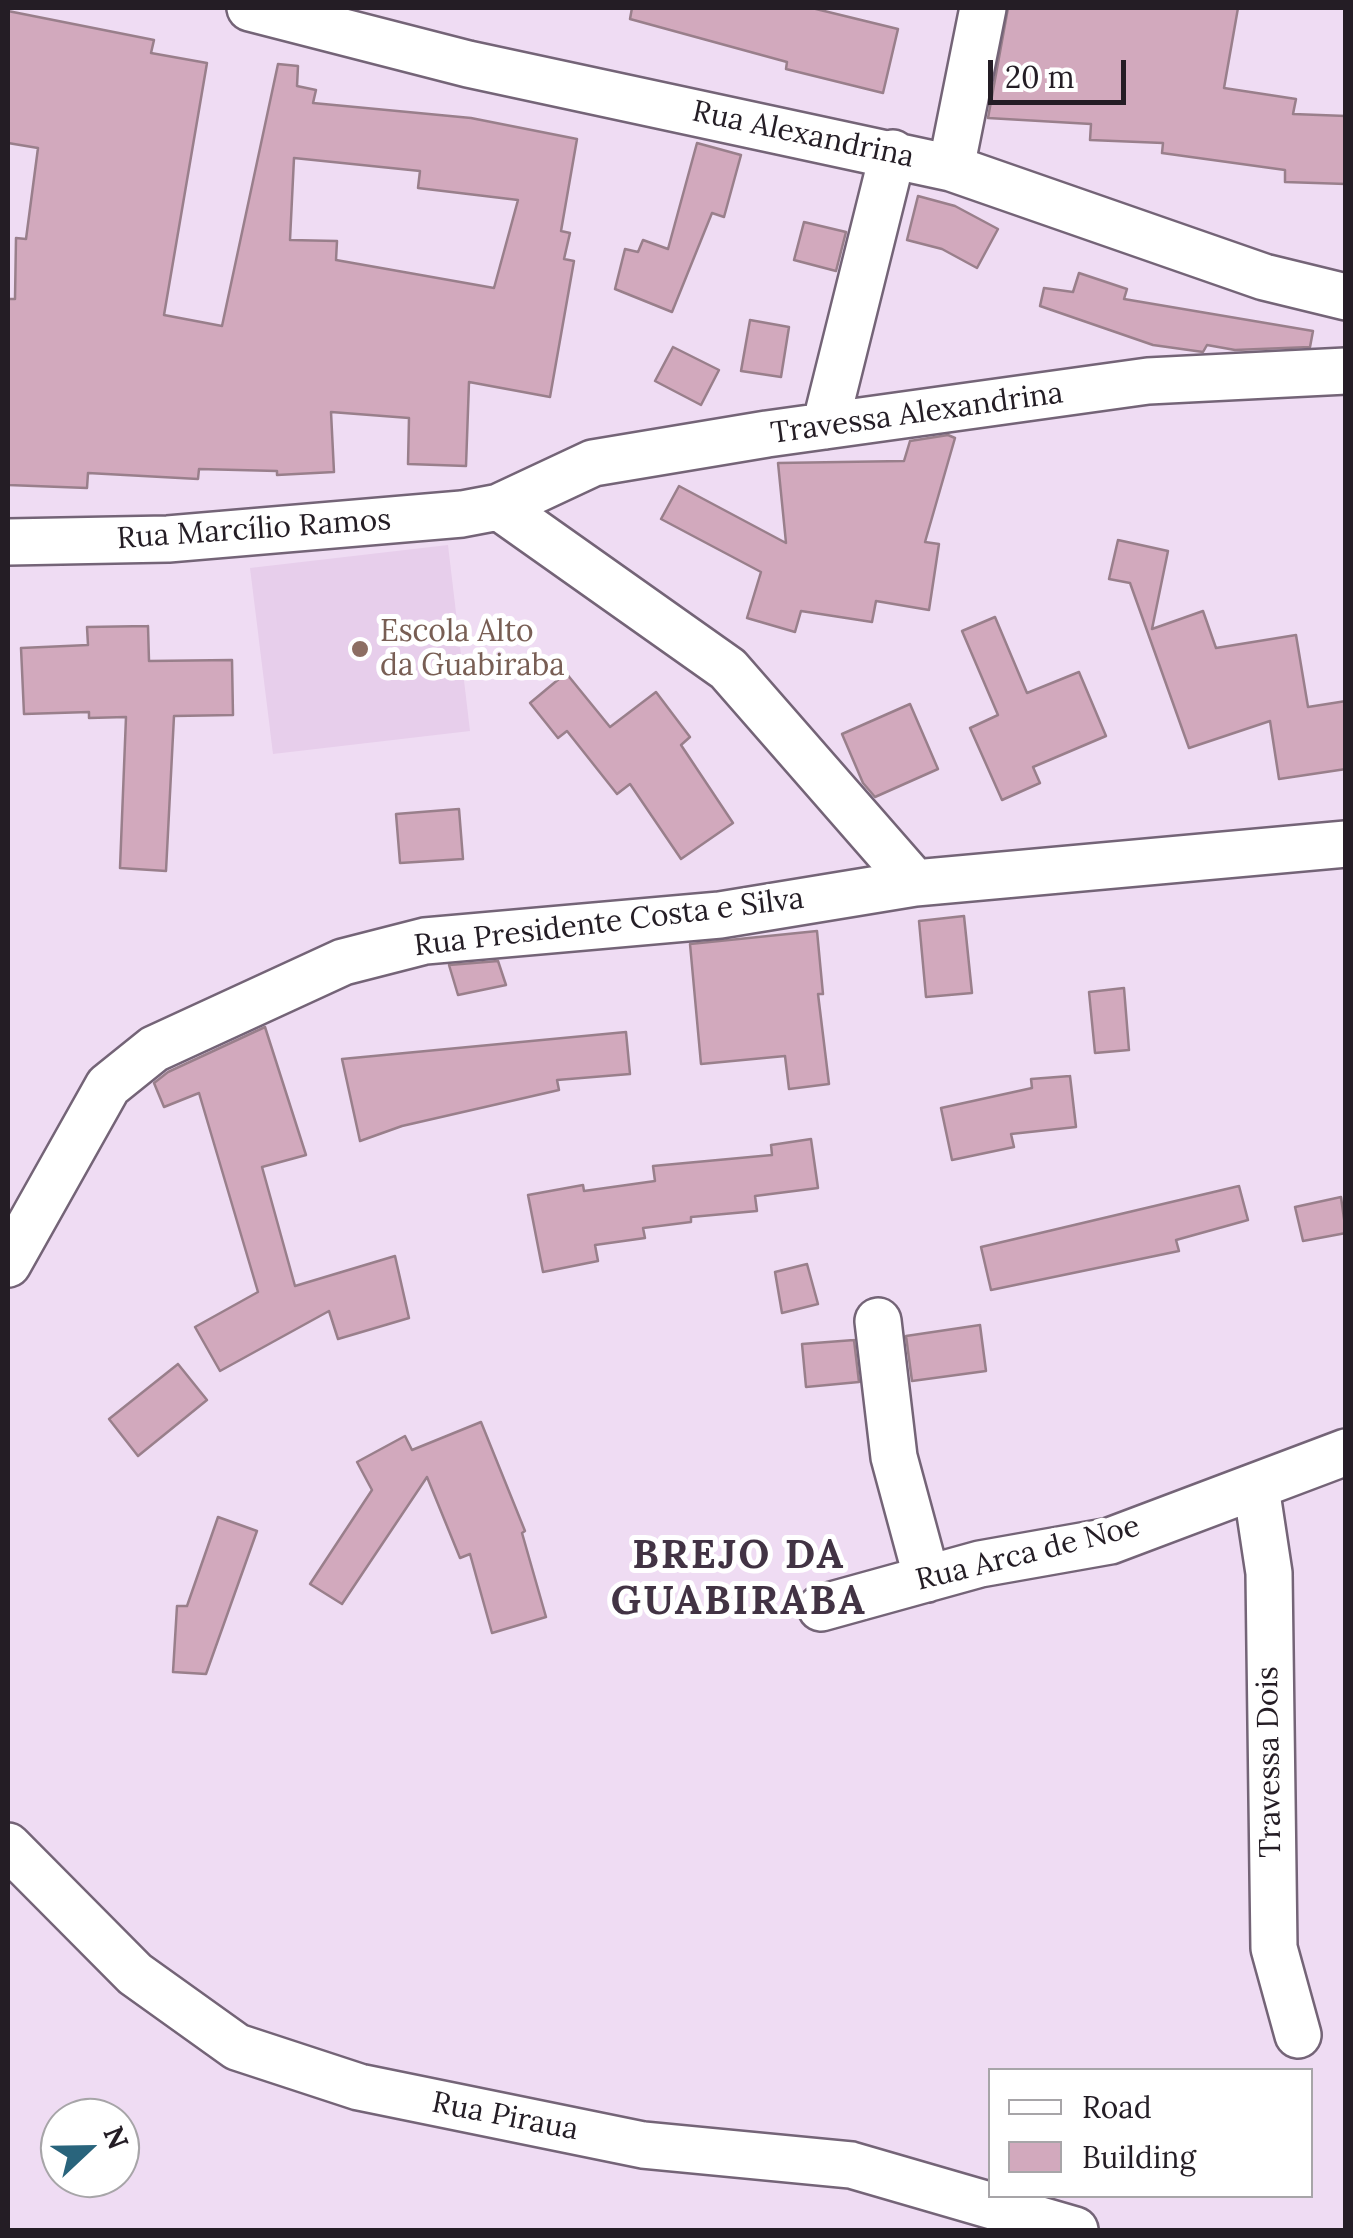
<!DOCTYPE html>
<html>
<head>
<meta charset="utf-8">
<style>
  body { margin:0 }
  #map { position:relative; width:1353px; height:2238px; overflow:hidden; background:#efdcf3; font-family:Lora,serif }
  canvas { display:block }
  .frame { position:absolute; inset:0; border:10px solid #241d25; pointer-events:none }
  .legend { position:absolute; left:988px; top:2068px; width:325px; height:130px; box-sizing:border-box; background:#fff; border:2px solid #a7a5a8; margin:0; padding:12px 18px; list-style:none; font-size:30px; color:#241d25 }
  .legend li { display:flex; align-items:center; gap:20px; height:50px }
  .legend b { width:50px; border:2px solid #a7a5a8 }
  .north { position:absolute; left:40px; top:2098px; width:100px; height:100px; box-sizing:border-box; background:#fff; border:2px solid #a7a5a8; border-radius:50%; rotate:68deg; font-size:28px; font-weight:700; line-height:40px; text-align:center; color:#241d25 }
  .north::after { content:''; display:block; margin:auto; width:35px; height:45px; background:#29647c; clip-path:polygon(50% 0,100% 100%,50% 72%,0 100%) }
  .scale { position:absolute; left:988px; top:60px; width:138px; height:45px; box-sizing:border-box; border:5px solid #241d25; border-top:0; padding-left:12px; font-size:30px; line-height:35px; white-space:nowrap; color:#241d25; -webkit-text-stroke:8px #fff; paint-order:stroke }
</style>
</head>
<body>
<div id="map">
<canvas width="1353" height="2238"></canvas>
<div class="frame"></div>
<ul class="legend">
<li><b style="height:12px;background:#fff"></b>Road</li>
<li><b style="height:28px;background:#d2a9bd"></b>Building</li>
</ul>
<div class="north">N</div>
<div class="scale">20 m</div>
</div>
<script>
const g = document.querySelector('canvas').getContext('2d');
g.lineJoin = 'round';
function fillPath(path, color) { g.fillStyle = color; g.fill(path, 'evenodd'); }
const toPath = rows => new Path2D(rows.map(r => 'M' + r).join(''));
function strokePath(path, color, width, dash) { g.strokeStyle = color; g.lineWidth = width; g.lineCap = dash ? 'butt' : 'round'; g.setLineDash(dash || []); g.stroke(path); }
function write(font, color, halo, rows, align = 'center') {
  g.font = font + ' Lora,serif'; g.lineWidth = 10; g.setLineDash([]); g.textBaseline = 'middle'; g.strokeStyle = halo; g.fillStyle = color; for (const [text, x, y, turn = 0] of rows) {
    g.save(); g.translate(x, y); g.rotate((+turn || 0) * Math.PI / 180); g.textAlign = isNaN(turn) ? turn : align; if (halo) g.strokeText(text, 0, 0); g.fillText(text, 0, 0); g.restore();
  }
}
fillPath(toPath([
  [448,545,470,731,273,754,250,568]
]), '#e7ceeb');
const building = toPath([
  [632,8,812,8,898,29,883,93,786,69,787,62,630,19,632,8],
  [1008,8,1238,8,1224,88,1296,99,1293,114,1346,116,1346,184,1285,182,1285,170,1162,153,1163,143,1090,140,1091,124,988,118,1008,8],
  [8,11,154,40,151,53,207,63,164,315,222,326,278,64,298,66,297,86,316,90,313,103,471,118,577,139,561,231,570,233,564,259,574,261,550,397,469,382,466,466,408,464,409,418,331,412,334,472,277,475,277,471,199,469,198,479,88,473,87,488,8,485,8,299,15,299,16,238,26,239,38,148,8,143,8,11],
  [294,158,420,171,418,188,518,200,494,288,336,260,337,241,290,240,294,158],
  [697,143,741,155,724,217,712,213,672,312,615,289,625,249,638,252,643,240,668,249,697,143],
  [918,196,955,206,998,229,977,268,942,249,907,240,918,196],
  [804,222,846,232,836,271,794,260,804,222],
  [1079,273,1127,289,1124,299,1313,331,1310,347,1235,350,1207,345,1203,352,1153,345,1040,306,1044,288,1073,292,1079,273],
  [750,320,789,327,781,377,741,371,750,320],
  [673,347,719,370,701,405,655,381,673,347],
  [948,435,955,438,925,542,939,544,929,610,876,601,872,622,801,611,795,632,747,618,761,572,661,519,679,486,786,543,778,463,904,461,910,441,948,435],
  [1118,540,1168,551,1152,629,1203,611,1216,648,1296,635,1308,707,1346,701,1346,769,1279,779,1270,721,1189,748,1130,583,1109,579,1118,540],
  [995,617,1027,693,1079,672,1106,736,1033,767,1040,783,1002,800,970,728,998,715,962,631,995,617],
  [148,626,149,661,232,660,233,715,174,716,166,871,120,868,126,717,89,718,89,712,24,714,21,648,88,645,87,627,148,626],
  [566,673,610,727,656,692,690,737,681,745,733,823,681,859,630,784,617,794,567,731,558,738,530,703,566,673],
  [910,704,938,769,875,797,863,783,842,734,910,704],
  [459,809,463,859,400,863,396,814,459,809],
  [964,916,972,993,926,997,919,921,964,916],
  [817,931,823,994,818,994,829,1084,789,1089,785,1056,701,1064,690,944,817,931],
  [498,961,506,985,458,995,449,965,498,961],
  [1124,988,1129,1050,1095,1053,1089,992,1124,988],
  [265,1027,306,1155,262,1167,295,1286,395,1256,409,1318,338,1339,329,1311,220,1371,195,1327,258,1292,199,1093,164,1107,154,1083,168,1072,265,1027],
  [626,1032,630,1074,557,1080,559,1090,402,1126,360,1141,342,1059,626,1032],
  [1070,1076,1076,1127,1011,1134,1014,1147,952,1160,941,1108,1032,1088,1031,1079,1070,1076],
  [811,1139,818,1188,755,1196,757,1211,691,1217,691,1222,643,1228,645,1238,595,1245,598,1261,543,1272,528,1195,583,1185,584,1191,655,1181,653,1166,772,1155,771,1145,811,1139],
  [1239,1186,1248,1220,1176,1240,1179,1251,991,1290,981,1247,1239,1186],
  [1341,1197,1346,1233,1303,1241,1295,1207,1341,1197],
  [807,1264,818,1304,782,1313,775,1272,807,1264],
  [980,1325,986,1371,912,1381,906,1336,980,1325],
  [854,1340,859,1382,806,1387,802,1344,854,1340],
  [178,1364,207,1400,138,1456,109,1419,178,1364],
  [481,1422,525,1531,522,1533,546,1617,492,1633,470,1554,460,1558,427,1477,342,1604,310,1584,372,1490,357,1462,405,1436,412,1450,481,1422],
  [218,1517,257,1531,206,1674,173,1672,177,1606,187,1606,218,1517]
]);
fillPath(building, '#d2a9bd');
strokePath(building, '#997f8b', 2.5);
const minor = toPath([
  [250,8,468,64,951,168,1264,277,1346,297],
  [951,168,983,8],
  [825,426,893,153],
  [499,507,728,669,915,883],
  [8,542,168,539,462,514,499,507,593,463,767,434,1148,381,1346,371],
  [8,1264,108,1086,154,1049,343,962,425,941,720,915,915,883,1346,844],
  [878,1321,894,1457,927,1579],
  [1256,1487,1269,1573,1274,1948,1298,2035],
  [821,1608,980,1564,1110,1541,1346,1452],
  [8,1846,135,1974,237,2047,359,2087,643,2145,851,2165,1075,2230]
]);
strokePath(minor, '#746477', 50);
strokePath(minor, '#fff', 45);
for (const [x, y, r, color] of [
  [360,649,10,"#8d6e63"]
]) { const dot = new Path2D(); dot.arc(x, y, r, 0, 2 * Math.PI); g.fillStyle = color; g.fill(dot); strokePath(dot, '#fff', 4); }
write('30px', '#241d25', '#fff', [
  ["Rua Alexandrina",803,135,12],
  ["Travessa Alexandrina",917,414,-8],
  ["Rua Marcílio Ramos",254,530,-4],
  ["Rua Presidente Costa e Silva",609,923,-7],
  ["Rua Arca de Noe",1028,1554,-14],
  ["Travessa Dois",1270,1762,-91],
  ["Rua Piraua",505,2117,11]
]);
write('30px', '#785e54', '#fff', [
  ["Escola Alto",380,632],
  ["da Guabiraba",380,666]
], 'left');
g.letterSpacing = '2.5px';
write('bold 40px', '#423344', '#fff', [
  ["BREJO DA",739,1557],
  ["GUABIRABA",739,1603]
]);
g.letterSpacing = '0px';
</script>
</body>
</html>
